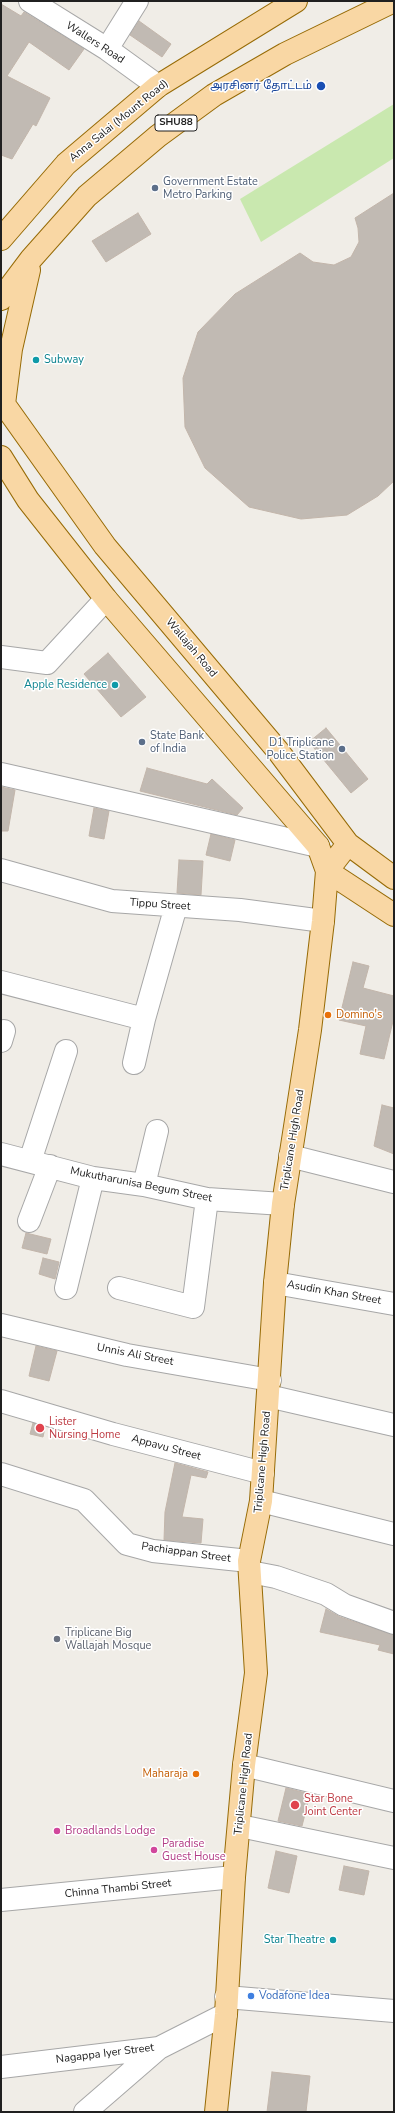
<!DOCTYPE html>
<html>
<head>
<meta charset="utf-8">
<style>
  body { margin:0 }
  #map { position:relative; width:395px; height:2113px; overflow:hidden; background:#f0ede7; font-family:"Nunito Sans",sans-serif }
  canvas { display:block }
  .frame { position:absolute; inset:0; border:2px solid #202020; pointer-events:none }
</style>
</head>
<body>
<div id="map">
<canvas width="395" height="2113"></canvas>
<div class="frame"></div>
</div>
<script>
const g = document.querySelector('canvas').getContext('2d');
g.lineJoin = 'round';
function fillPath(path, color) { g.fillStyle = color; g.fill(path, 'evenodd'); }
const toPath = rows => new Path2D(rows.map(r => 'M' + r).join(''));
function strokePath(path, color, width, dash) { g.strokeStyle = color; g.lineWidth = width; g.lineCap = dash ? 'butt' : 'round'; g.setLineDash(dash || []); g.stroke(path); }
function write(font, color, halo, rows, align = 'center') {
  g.font = font + ' "Nunito Sans","Noto Sans Tamil",sans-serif'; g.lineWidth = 3; g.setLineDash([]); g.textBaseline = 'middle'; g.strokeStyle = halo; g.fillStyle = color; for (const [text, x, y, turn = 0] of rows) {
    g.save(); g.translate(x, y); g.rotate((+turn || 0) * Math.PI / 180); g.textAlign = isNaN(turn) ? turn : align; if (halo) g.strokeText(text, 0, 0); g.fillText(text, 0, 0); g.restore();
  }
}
fillPath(toPath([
  [394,104,394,158,261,242,240,199]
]), '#c9e8af');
const building = toPath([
  [1,4,21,16,24,12,84,49,69,70,29,42,7,76,50,98,36,126,33,124,12,159,1,155,1,4],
  [139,21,171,44,162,57,130,35,139,21],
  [394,193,394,481,378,496,347,515,301,519,249,507,205,468,185,427,183,378,198,332,235,294,300,253,313,262,334,265,351,257,359,242,358,228,355,218,394,193],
  [138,213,151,234,106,262,92,241,138,213],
  [108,653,146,697,121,717,84,674,108,653],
  [326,728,368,779,351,793,309,742,326,728],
  [147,768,207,784,212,779,243,808,237,815,140,791,147,768],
  [1,787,15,790,8,831,1,831,1,787],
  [94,808,109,811,104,839,89,836,94,808],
  [211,834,235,840,230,861,206,855,211,834],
  [179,860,203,861,201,895,177,893,179,860],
  [353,962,369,966,363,988,394,996,394,1022,393,1021,384,1059,360,1054,366,1026,339,1020,353,962],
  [382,1105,394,1108,394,1154,374,1146,382,1105],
  [26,1233,51,1239,47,1254,22,1248,26,1233],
  [43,1258,59,1262,55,1279,39,1274,43,1258],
  [36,1346,57,1351,49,1381,29,1376,36,1346],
  [33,1423,45,1427,43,1437,30,1434,33,1423],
  [175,1463,208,1472,206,1478,191,1475,182,1517,203,1519,201,1543,164,1540,165,1512,175,1463],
  [326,1609,340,1617,394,1635,394,1654,378,1650,380,1645,320,1632,326,1609],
  [286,1788,310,1794,302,1826,278,1821,286,1788],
  [276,1851,297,1856,289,1893,268,1888,276,1851],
  [344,1866,369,1871,364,1895,339,1890,344,1866],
  [272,2072,310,2076,306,2112,267,2112,272,2072]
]);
fillPath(building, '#c1bab3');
strokePath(building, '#c2b5aa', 1);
const minor = toPath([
  [30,1,107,49,158,86],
  [107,49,137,1],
  [1,657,47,663,106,599],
  [1,774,318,846],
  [1,870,112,901,240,910,323,921],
  [1,982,144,1019],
  [1,1041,4,1031],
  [134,1063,144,1019,176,906],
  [1,1154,93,1178,144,1185,207,1199,283,1204],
  [290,1156,394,1182],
  [30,1161,66,1051],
  [144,1185,157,1131],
  [29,1221,50,1166],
  [275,1283,394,1304],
  [66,1288,93,1178],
  [119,1288,193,1307,207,1199],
  [1,1325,127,1355,270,1380],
  [268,1396,394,1425],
  [1,1401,113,1434,263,1473],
  [1,1474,84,1500,127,1544,153,1551,249,1561],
  [261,1501,394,1534],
  [250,1572,276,1577,326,1594,344,1605,394,1623],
  [244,1765,394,1801],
  [240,1826,394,1858],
  [1,1900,234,1877],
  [226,1997,394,2011],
  [1,2067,159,2048,226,2014],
  [85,2112,159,2048]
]);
const major = toPath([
  [1,239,66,164,158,86,296,1],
  [1,299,31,259,87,196,158,136,214,95,285,54,394,1],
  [1,400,105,546,278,751,348,844,394,878],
  [4,404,11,349,29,270],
  [1,457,28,500,106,599,318,846,327,871,394,915],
  [216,2112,226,2014,234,1877,244,1765,256,1673,249,1561,261,1501,275,1283,283,1204,310,1030,323,921,327,871,348,844]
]);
strokePath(minor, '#a7a7a7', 24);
strokePath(major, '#976b06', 24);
strokePath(minor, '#fff', 22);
strokePath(major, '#f9d7a4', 22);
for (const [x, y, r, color] of [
  [321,86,5,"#1a4fb4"],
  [155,188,4,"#5c6f8a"],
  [36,360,4,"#0f9aa8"],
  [115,685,4,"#0f9aa8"],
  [142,742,4,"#5c6f8a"],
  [342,749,4,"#5c6f8a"],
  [328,1015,4,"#e8710a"],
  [40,1428,5,"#e0444e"],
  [57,1639,4,"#6b7280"],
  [196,1774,4,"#e8710a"],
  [295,1805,5,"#e0444e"],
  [57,1831,4,"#d1479c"],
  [154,1850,4,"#d1479c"],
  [333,1940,4,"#0f9aa8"],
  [251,1996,4,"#3f7fe0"]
]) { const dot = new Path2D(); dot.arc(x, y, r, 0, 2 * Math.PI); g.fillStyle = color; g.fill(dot); strokePath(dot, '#fff', 1.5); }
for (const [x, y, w] of [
  [176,123,42]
]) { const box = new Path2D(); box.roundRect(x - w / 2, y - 8, w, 16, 3); g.fillStyle = '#fff'; g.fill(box); strokePath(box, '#202020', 1); }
write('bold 10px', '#202020', null, [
  ["SHU88",176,123]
]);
write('11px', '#202020', '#fff', [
  ["Wallers Road",95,43,33],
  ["Anna Salai (Mount Road)",119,121,-39],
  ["Wallajah Road",191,648,50],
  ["Tippu Street",160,905,4],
  ["Triplicane High Road",293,1140,-81],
  ["Mukutharunisa Begum Street",141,1185,11],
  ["Asudin Khan Street",334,1293,10],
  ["Unnis Ali Street",135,1355,11],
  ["Appavu Street",166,1448,15],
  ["Triplicane High Road",263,1462,-85],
  ["Pachiappan Street",186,1553,8],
  ["Triplicane High Road",244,1784,-84],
  ["Chinna Thambi Street",118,1889,-6],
  ["Nagappa Iyer Street",105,2054,-7]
]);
write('11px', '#164399', '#fff', [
  ["அரசினர் தோட்டம்",312,86]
], 'right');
write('11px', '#4e5e75', '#fff', [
  ["Government Estate",163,182],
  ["Metro Parking",163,195],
  ["State Bank",150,736],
  ["of India",150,749],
  ["D1 Triplicane",334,743,"right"],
  ["Police Station",334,756,"right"]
], 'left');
write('11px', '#0d838f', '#fff', [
  ["Subway",44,360,"left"],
  ["Apple Residence",107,685],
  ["Star Theatre",325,1940]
], 'right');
write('11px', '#c56008', '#fff', [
  ["Domino's",336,1015],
  ["Maharaja",188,1774,"right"]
], 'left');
write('11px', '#be3a42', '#fff', [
  ["Lister",49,1422],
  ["Nursing Home",49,1435],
  ["Star Bone",304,1799],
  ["Joint Center",304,1812]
], 'left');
write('11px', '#5b616d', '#fff', [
  ["Triplicane Big",65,1633],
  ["Wallajah Mosque",65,1646]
], 'left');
write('11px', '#b23c85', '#fff', [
  ["Broadlands Lodge",65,1831],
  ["Paradise",162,1844],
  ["Guest House",162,1857]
], 'left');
write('11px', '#366cbe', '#fff', [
  ["Vodafone Idea",259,1996]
], 'left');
</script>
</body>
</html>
